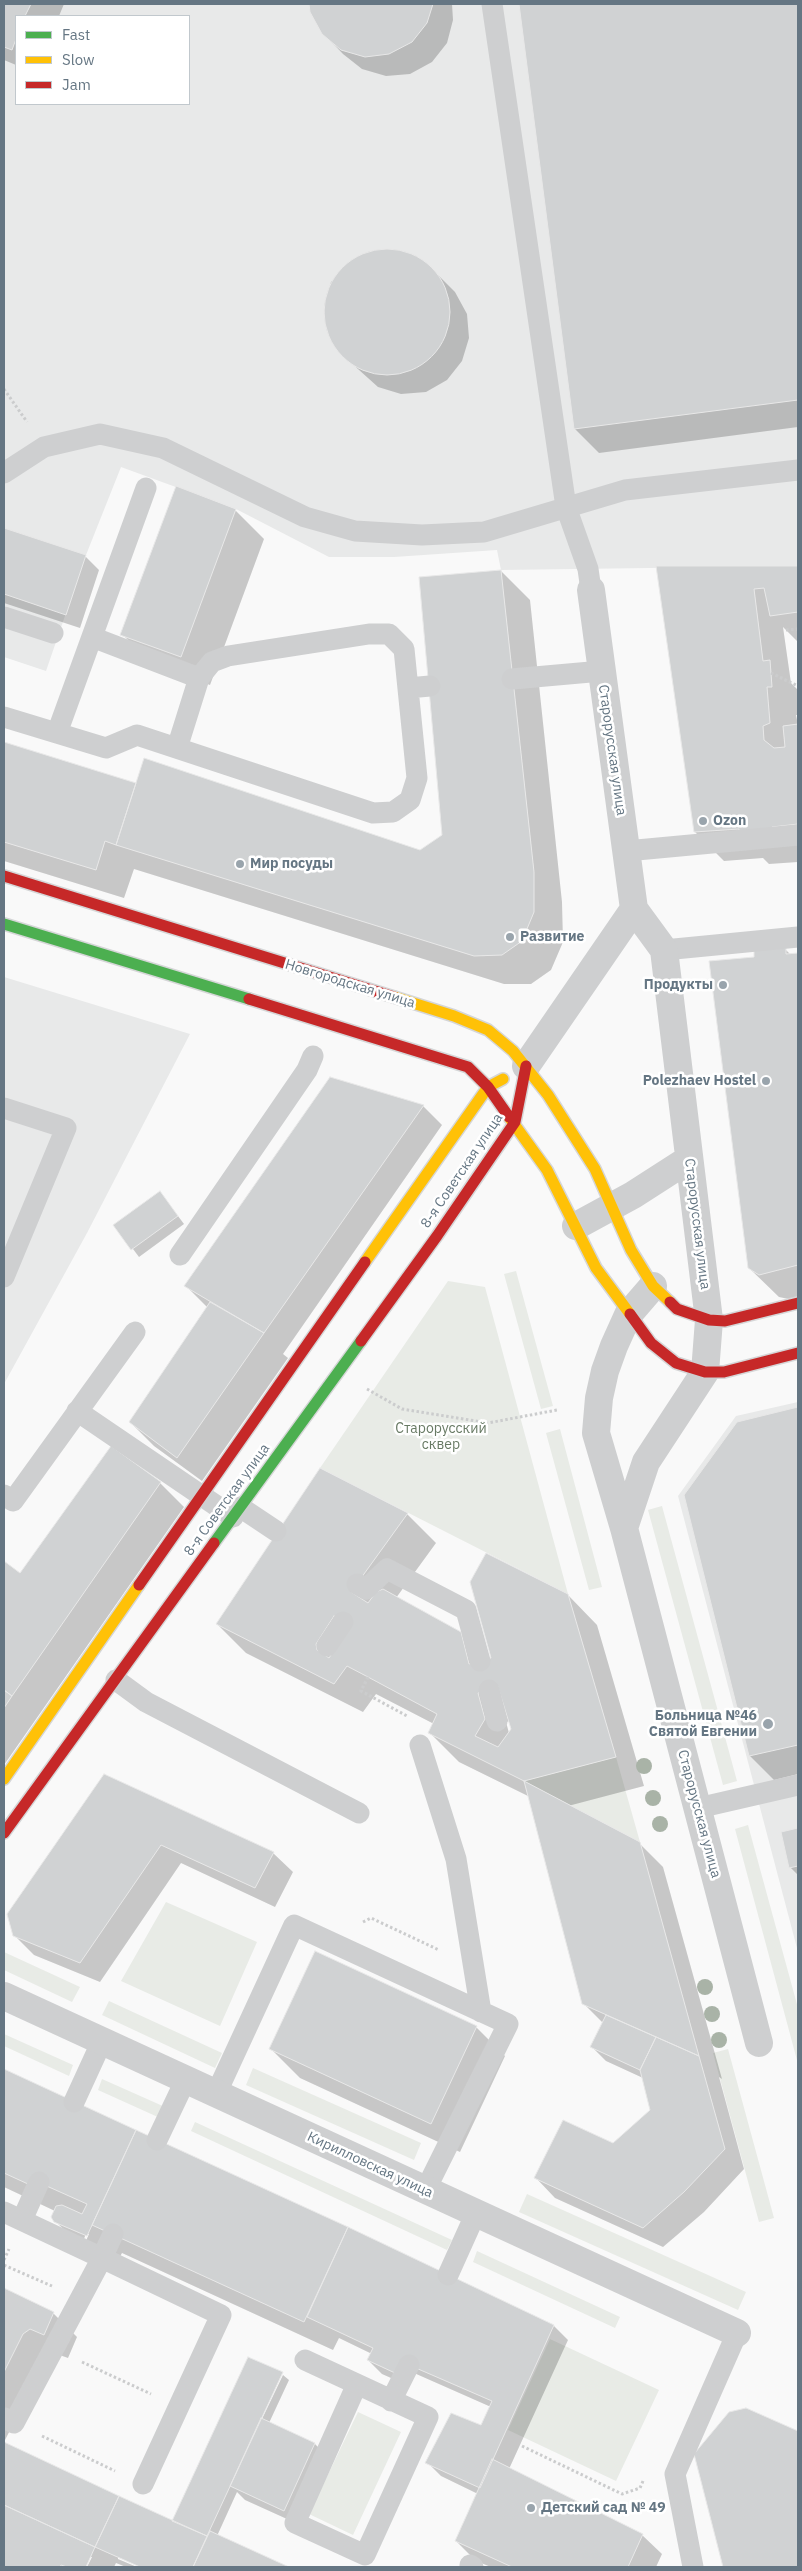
<!DOCTYPE html>
<html>
<head>
<meta charset="utf-8">
<style>
  body { margin:0 }
  #map { position:relative; width:802px; height:2571px; overflow:hidden; background:#f9f9f9; font-family:"IBM Plex Sans",sans-serif }
  canvas { display:block }
  .frame { position:absolute; inset:0; border:5px solid #657683; pointer-events:none }
  .legend { position:absolute; left:15px; top:15px; width:175px; height:90px; box-sizing:border-box; background:#fff; border:1px solid #c1c8cd; margin:0; padding:6px 9px; list-style:none; font-size:15px; color:#657683 }
  .legend li { display:flex; align-items:center; gap:10px; height:25px }
  .legend b { width:25px; border:1px solid #c1c8cd }
</style>
</head>
<body>
<div id="map">
<canvas width="802" height="2571"></canvas>
<div class="frame"></div>
<ul class="legend">
<li><b style="height:6px;background:#4caf50"></b>Fast</li>
<li><b style="height:6px;background:#ffc107"></b>Slow</li>
<li><b style="height:6px;background:#c62828"></b>Jam</li>
</ul>
</div>
<script>
const g = document.querySelector('canvas').getContext('2d');
g.lineJoin = 'round';
function fillPath(path, color) { g.fillStyle = color; g.fill(path, 'evenodd'); }
const toPath = rows => new Path2D(rows.map(r => 'M' + r).join(''));
function strokePath(path, color, width, dash) { g.strokeStyle = color; g.lineWidth = width; g.lineCap = dash ? 'butt' : 'round'; g.setLineDash(dash || []); g.stroke(path); }
function write(font, color, halo, rows, align = 'center') {
  g.font = font + ' "IBM Plex Sans",sans-serif'; g.lineWidth = 5; g.setLineDash([]); g.textBaseline = 'middle'; g.strokeStyle = halo; g.fillStyle = color; for (const [text, x, y, turn = 0] of rows) {
    g.save(); g.translate(x, y); g.rotate((+turn || 0) * Math.PI / 180); g.textAlign = isNaN(turn) ? turn : align; if (halo) g.strokeText(text, 0, 0); g.fillText(text, 0, 0); g.restore();
  }
}
fillPath(toPath([
  [4,4,798,4,798,566,501,570,497,550,394,557,329,557,236,509,121,467,86,555,46,671,4,657],
  [16,16,189,16,189,104,16,104],
  [4,977,190,1034,87,1233,4,1384],
  [798,1402,798,1952,678,1496,736,1416]
]), '#e8e9e9');
fillPath(toPath([
  [516,1271,553,1406,541,1409,504,1274],
  [448,1281,485,1287,568,1594,320,1468],
  [560,1429,602,1587,589,1590,546,1433],
  [662,1506,737,1781,723,1785,648,1510],
  [616,1757,640,1842,524,1781],
  [748,1825,798,2008,798,2064,735,1829],
  [166,1902,257,1942,220,2026,121,1981],
  [4,1952,80,1987,72,2002,4,1970],
  [109,2001,222,2053,215,2068,102,2015],
  [4,2034,73,2065,69,2076,4,2046],
  [728,2049,774,2218,759,2222,713,2053],
  [253,2068,421,2143,414,2160,246,2085],
  [102,2079,165,2107,160,2118,98,2090],
  [195,2122,452,2240,447,2250,191,2131],
  [527,2194,746,2292,738,2310,519,2212],
  [477,2251,620,2317,615,2328,473,2262],
  [550,2339,659,2390,616,2481,508,2430],
  [358,2412,401,2432,353,2535,309,2514]
]), '#e8ebe6');
fillPath(toPath([
  [4,4,64,4,59,16,16,16,16,65,4,60],
  [310,4,452,4,453,20,447,43,432,62,410,74,386,76,362,69,343,54,323,33,311,12],
  [520,4,798,4,798,427,599,453,575,429],
  [392,249,416,256,435,272,455,292,467,314,469,338,462,361,447,380,426,392,401,394,378,387,339,352,327,330,324,306,331,282,347,264,368,252],
  [235,510,264,539,210,685,151,663,122,634],
  [4,530,85,556,99,570,80,628,4,603],
  [798,567,798,642,783,627,791,683,798,690,798,715,796,715,798,725,798,862,769,864,763,858,724,861,695,832,657,568],
  [501,571,530,600,562,902,563,942,551,970,531,984,504,984,134,869,124,898,4,861,4,743,137,784,421,851,443,835],
  [785,949,791,955,798,954,798,1301,779,1297,749,1268],
  [423,1106,442,1125,283,1354,288,1358,202,1481,154,1446,130,1422,208,1308,186,1286],
  [160,1192,184,1224,139,1257,115,1225],
  [798,1409,798,1774,774,1780,750,1756,738,1423],
  [160,1483,184,1507,4,1765,4,1563,20,1574],
  [407,1514,436,1543,396,1598,460,1633,488,1660,492,1659,568,1595,597,1625,644,1786,568,1806,639,1843,663,1867,722,2079,719,2077,744,2169,704,2212,663,2247,555,2198,536,2178,614,2145,651,2111,643,2078,606,2061,592,2047,603,2023,583,2003,530,1797,459,1762,430,1733,434,1724,376,1694,363,1712,246,1653,217,1624],
  [510,1721,512,1729,509,1733,506,1722],
  [105,1775,273,1853,293,1872,275,1907,181,1863,100,1982,34,1955,14,1935],
  [798,1829,798,1874,797,1874,790,1867,782,1833],
  [476,2027,505,2056,460,2152,300,2078,271,2049],
  [4,2070,554,2326,568,2340,509,2469,642,2535,662,2554,656,2567,491,2567,476,2561,456,2541,478,2494,441,2476,427,2462,482,2426,491,2407,414,2373,409,2386,382,2374,368,2360,372,2354,339,2338,333,2350,122,2253,116,2264,85,2250,55,2221,55,2211,4,2187],
  [86,2234,89,2234,85,2243,83,2241],
  [4,2290,53,2313,77,2337,68,2358,54,2353,47,2358,4,2442],
  [283,2375,289,2380,269,2423,315,2444,329,2458,298,2524,245,2500,237,2492,217,2536,286,2567,143,2567,118,2556,118,2559,137,2567,126,2567,116,2563,114,2567,87,2567,92,2557,89,2557,85,2567,4,2567,4,2444,173,2522,259,2419,262,2419],
  [746,2409,798,2433,798,2567,724,2567,696,2454]
]), '#0003');
const building = toPath([
  [4,4,31,4,25,16,16,16,16,39,12,50,4,47,4,4],
  [309,4,433,4,427,23,412,42,389,54,365,57,341,50,322,34,310,12,309,4],
  [519,4,798,4,798,400,574,429,519,4],
  '324 312a63 63 0 1 1 126 0a63 63 0 1 1-126 0Z',
  [176,486,236,509,181,657,120,635,176,486],
  [4,528,86,555,66,615,4,594,4,528],
  [656,566,798,566,798,612,770,616,764,588,754,589,763,661,770,660,772,687,767,687,770,723,763,726,764,740,774,748,785,747,783,726,798,724,798,824,772,827,773,834,739,836,739,829,694,832,656,566],
  [501,570,534,872,534,912,522,941,502,955,474,956,116,845,144,758,420,850,442,835,419,577,501,570],
  [4,742,136,783,116,845,105,841,96,870,4,842,4,742],
  [786,948,786,954,798,953,798,1265,759,1275,748,1268,709,961,754,957,754,950,786,948],
  [330,1077,424,1105,264,1333,184,1286,330,1077],
  [160,1191,178,1216,131,1250,113,1225,160,1191],
  [210,1302,264,1333,177,1458,129,1422,210,1302],
  [798,1407,798,1745,749,1756,684,1495,737,1422,798,1407],
  [111,1446,161,1482,12,1696,4,1690,4,1561,20,1573,111,1446],
  [320,1468,408,1513,351,1592,368,1603,376,1592,383,1589,461,1632,469,1664,491,1658,470,1582,486,1553,568,1594,616,1757,524,1781,428,1733,437,1714,368,1677,347,1666,334,1684,216,1624,320,1468],
  [334,1616,350,1626,329,1658,317,1650,316,1644,334,1616],
  [498,1687,511,1729,498,1747,475,1736,485,1719,478,1693,498,1687],
  [4,1690,12,1696,4,1708,4,1690],
  [104,1774,274,1852,255,1888,161,1845,80,1963,13,1936,7,1914,104,1774],
  [524,1781,640,1842,699,2056,582,2004,524,1781],
  [798,1828,798,1866,789,1868,781,1832,798,1828],
  [315,1951,477,2026,431,2124,269,2049,315,1951],
  [606,2015,656,2037,640,2070,590,2047,606,2015],
  [656,2037,699,2056,725,2149,684,2192,643,2228,534,2178,563,2120,613,2143,650,2110,640,2070,656,2037],
  [4,2069,136,2130,87,2236,54,2222,51,2217,56,2206,62,2205,82,2214,87,2204,31,2179,28,2184,4,2173,4,2069],
  [136,2130,348,2227,304,2322,92,2225,136,2130],
  [348,2227,554,2325,480,2488,425,2463,451,2413,481,2425,492,2401,409,2365,395,2373,367,2360,373,2348,307,2317,348,2227],
  [4,2288,54,2312,44,2335,30,2329,23,2334,4,2372,4,2288],
  [248,2357,283,2372,207,2536,172,2521,248,2357],
  [746,2408,798,2431,798,2567,723,2567,694,2454,729,2412,746,2408],
  [261,2418,315,2443,284,2511,230,2486,261,2418],
  [4,2442,119,2496,95,2547,4,2505,4,2442],
  [492,2459,643,2534,628,2567,512,2567,455,2541,492,2459],
  [119,2496,207,2536,193,2567,140,2567,95,2547,119,2496],
  [4,2505,95,2547,86,2567,67,2567,61,2565,60,2567,4,2567,4,2505],
  [210,2531,289,2567,193,2567,210,2531]
]);
fillPath(building, '#d0d2d3');
strokePath(building, '#e8e8e8', 1);
const fast = toPath([
  [4,924,249,999],
  [214,1543,361,1341]
]);
const slow = toPath([
  [394,997,454,1016,488,1030,513,1051,548,1095,595,1169,631,1250,653,1286,670,1302],
  [509,1117,547,1170,596,1268,630,1314],
  [365,1262,488,1087,503,1079],
  [4,1779,139,1585]
]);
const jam = toPath([
  [4,876,394,997],
  [249,999,468,1067,488,1087,509,1117],
  [670,1302,677,1309,709,1320,725,1321,798,1303],
  [630,1314,651,1343,676,1363,705,1372,724,1372,798,1353],
  [361,1341,437,1236,515,1122,526,1066],
  [139,1585,365,1262],
  [4,1833,214,1543]
]);
strokePath(fast, '#d5d6d7', 14);
strokePath(slow, '#d5d6d7', 14);
strokePath(jam, '#d5d6d7', 14);
strokePath(toPath([
  [4,389,27,422],
  [786,630,798,629],
  [771,673,798,686],
  [367,1389,402,1409,488,1423,557,1410],
  [368,1677,361,1691,407,1716],
  [363,1922,371,1918,439,1950],
  [4,2260,9,2249],
  [4,2265,52,2286],
  [82,2362,151,2394],
  [42,2436,115,2471],
  [522,2446,622,2494,640,2488,643,2481]
]), '#cbcccd', 3, [2.5, 2.5]);
strokePath(toPath([
  [492,4,566,507,588,569,591,590],
  [4,473,44,447,100,434,163,448,305,517,355,531,422,535,484,532,625,490,798,470],
  [4,617,53,633],
  [92,637,199,678],
  [512,679,602,671],
  [408,688,430,686],
  [4,717,106,748,137,735,373,813,393,812,410,800,417,778,404,649,389,634,369,634,228,656,212,662,199,678,177,748],
  [57,733,146,488],
  [626,851,798,835],
  [664,950,798,937],
  [4,1108,66,1128,4,1277],
  [180,1255,307,1070,313,1056],
  [77,1411,233,1517],
  [4,1495,13,1501,135,1332],
  [240,1507,276,1531],
  [357,1584,366,1589,387,1569,466,1610,480,1661],
  [327,1646,343,1622],
  [116,1680,146,1702,359,1813],
  [489,1690,497,1721],
  [420,1745,456,1859,481,2012],
  [698,1808,798,1785],
  [216,2094,294,1925,508,2024,425,2191],
  [74,2102,102,2041],
  [157,2140,186,2079],
  [4,2212,102,2258,113,2234],
  [22,2220,39,2182],
  [448,2275,475,2215],
  [305,2360,428,2417,365,2555,295,2523,357,2384],
  [391,2401,409,2365],
  [4,2418,14,2423,102,2258,221,2315,143,2484],
  [470,2565,473,2567],
  [693,2567,675,2474,737,2333]
]), '#cecfd0', 21);
strokePath(toPath([
  [591,590,634,909,664,950,709,1320,705,1372,646,1462,624,1528],
  [526,1066,634,909],
  [576,1226,633,1195,689,1159],
  [653,1286,628,1315,614,1346,605,1371,599,1398,596,1433,624,1528,759,2043],
  [4,1996,737,2333]
]), '#cecfd0', 28);
strokePath(fast, '#4caf50', 11);
strokePath(slow, '#ffc107', 11);
strokePath(jam, '#c62828', 11);
g.fillStyle = '#a9b3a7';
for (const [x, y] of [
  [644,1766],
  [653,1798],
  [660,1824],
  [705,1987],
  [712,2014],
  [719,2040]
]) { g.beginPath(); g.arc(x, y, 8, 0, 2 * Math.PI); g.fill(); }
for (const [x, y, r, color] of [
  [703,821,5,"#99a4ac"],
  [240,864,5,"#99a4ac"],
  [510,937,5,"#99a4ac"],
  [723,985,5,"#99a4ac"],
  [766,1081,5,"#99a4ac"],
  [768,1724,6,"#99a4ac"],
  [531,2508,5,"#99a4ac"]
]) { const dot = new Path2D(); dot.arc(x, y, r, 0, 2 * Math.PI); g.fillStyle = color; g.fill(dot); strokePath(dot, '#fff', 2); }
write('14px', '#657683', '#fff', [
  ["Старорусская улица",612,750,82],
  ["Новгородская улица",350,984,17],
  ["8-я Советская улица",462,1171,-56],
  ["Старорусская улица",697,1224,83],
  ["8-я Советская улица",227,1500,-54],
  ["Старорусская улица",699,1814,75],
  ["Кирилловская улица",370,2165,25]
]);
write('bold 14px', '#657683', '#fff', [
  ["Ozon",713,821],
  ["Мир посуды",250,864],
  ["Развитие",520,937],
  ["Продукты",713,985,"right"],
  ["Polezhaev Hostel",756,1081,"right"],
  ["Больница №46",757,1716,"right"],
  ["Святой Евгении",757,1732,"right"],
  ["Детский сад № 49",541,2508]
], 'left');
write('14px', '#687a64', '#fff', [
  ["Старорусский",441,1429],
  ["сквер",441,1445]
]);
</script>
</body>
</html>
